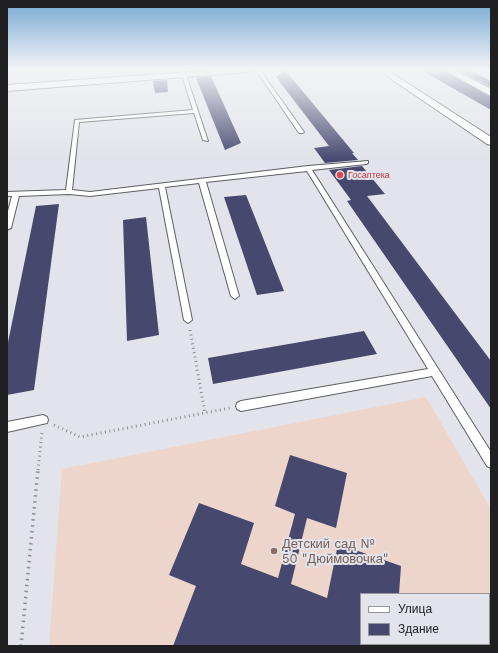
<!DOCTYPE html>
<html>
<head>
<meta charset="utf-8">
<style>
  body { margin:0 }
  #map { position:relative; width:498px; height:653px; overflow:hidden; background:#e3e4eb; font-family:"Work Sans",sans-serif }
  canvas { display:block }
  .frame { position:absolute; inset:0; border:8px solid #202022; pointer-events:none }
  .legend { position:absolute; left:360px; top:593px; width:130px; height:52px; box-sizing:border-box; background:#e3e4eb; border:1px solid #95969b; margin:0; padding:5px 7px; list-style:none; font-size:12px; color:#202022 }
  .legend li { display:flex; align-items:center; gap:8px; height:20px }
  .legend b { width:20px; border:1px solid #95969b }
</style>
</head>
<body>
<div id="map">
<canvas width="498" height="653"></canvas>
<div class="frame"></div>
<ul class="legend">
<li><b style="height:5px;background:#fff"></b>Улица</li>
<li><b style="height:11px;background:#46486e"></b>Здание</li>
</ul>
</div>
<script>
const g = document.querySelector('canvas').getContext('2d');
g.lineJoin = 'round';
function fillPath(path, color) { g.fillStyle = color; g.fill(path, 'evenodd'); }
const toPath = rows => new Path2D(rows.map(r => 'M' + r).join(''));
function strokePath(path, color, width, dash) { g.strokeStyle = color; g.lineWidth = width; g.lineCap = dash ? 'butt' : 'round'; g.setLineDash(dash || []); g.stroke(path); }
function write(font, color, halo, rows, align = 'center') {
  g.font = font + ' "Work Sans",sans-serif'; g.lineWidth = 4; g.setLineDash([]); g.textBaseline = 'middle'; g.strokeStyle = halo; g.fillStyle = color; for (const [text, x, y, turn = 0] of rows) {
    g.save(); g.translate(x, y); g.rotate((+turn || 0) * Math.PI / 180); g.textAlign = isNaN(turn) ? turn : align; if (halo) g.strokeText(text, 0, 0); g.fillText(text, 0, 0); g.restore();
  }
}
fillPath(toPath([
  [426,397,491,509,491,646,49,646,62,469],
  [361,594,489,594,489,644,361,644]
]), '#edd5cb');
fillPath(toPath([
  [285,70,354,153,352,153,358,160,325,163,314,148,329,146,276,77],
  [421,70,443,70,491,97,491,110],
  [457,70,470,70,491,81,491,87],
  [211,76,241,143,225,150,196,78],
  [167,80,168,92,155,93,153,81],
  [362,166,385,194,367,196,491,361,491,409,347,201,351,200,329,170],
  [246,195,256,220,284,291,257,295,224,197],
  [59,204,34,390,7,395,7,347,36,206],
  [146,217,159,335,127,341,123,220],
  [364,331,377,354,213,384,208,358],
  [290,455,347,473,336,528,307,518,291,584,327,598,338,544,401,566,399,594,361,594,361,646,173,646,196,586,169,575,199,503,254,523,241,564,278,578,295,514,275,506]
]), '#46486e');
const service = toPath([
  [256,70,260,70,304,132,303,133,299,133,256,70],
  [184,74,186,75,208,141,203,140,194,113,79,122,72,190,90,192,308,166,368,161,368,163,366,164,312,170,491,452,491,468,487,466,432,376,241,411,237,409,236,406,237,403,241,401,428,369,307,171,206,182,239,296,235,299,231,296,199,183,165,187,192,320,188,323,184,320,159,188,90,196,69,194,19,196,11,228,7,230,7,215,12,196,7,196,7,192,66,190,75,120,193,110,182,75,184,74],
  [43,415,47,417,48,420,47,423,7,432,7,422,43,415]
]);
const minor = toPath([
  [216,70,252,70,248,72,7,91,7,85,216,70],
  [378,70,387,70,491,137,491,145,487,144,378,70],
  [444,70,454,70,491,89,491,96,444,70]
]);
strokePath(service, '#5e5f64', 2);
strokePath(minor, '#5e5f64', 2);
strokePath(toPath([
  [190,330,205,413],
  [54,425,80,437,230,408],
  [38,470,42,432]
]), '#8d8e92', 3, [1, 3.5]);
strokePath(toPath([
  [21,646,38,469]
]), '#8d8e92', 3.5, [1.5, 4.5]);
fillPath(service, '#fff');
fillPath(minor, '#fff');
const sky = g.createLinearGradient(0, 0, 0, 161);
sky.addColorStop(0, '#78a9d4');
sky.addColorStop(0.43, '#f2f3f6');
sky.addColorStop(1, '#f2f3f600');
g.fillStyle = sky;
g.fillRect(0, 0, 498, 161);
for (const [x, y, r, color] of [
  [340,175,4,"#e0444e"],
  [274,551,4,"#8d6e63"]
]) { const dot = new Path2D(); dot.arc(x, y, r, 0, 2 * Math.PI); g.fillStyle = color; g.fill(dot); strokePath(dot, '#e3e4eb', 1.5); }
write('9px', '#be3a42', '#e3e4eb', [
  ["Госаптека",348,175]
], 'left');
write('13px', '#785e54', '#e3e4eb', [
  ["Детский сад №",282,544],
  ["50 \"Дюймовочка\"",282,559]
], 'left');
</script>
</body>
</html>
